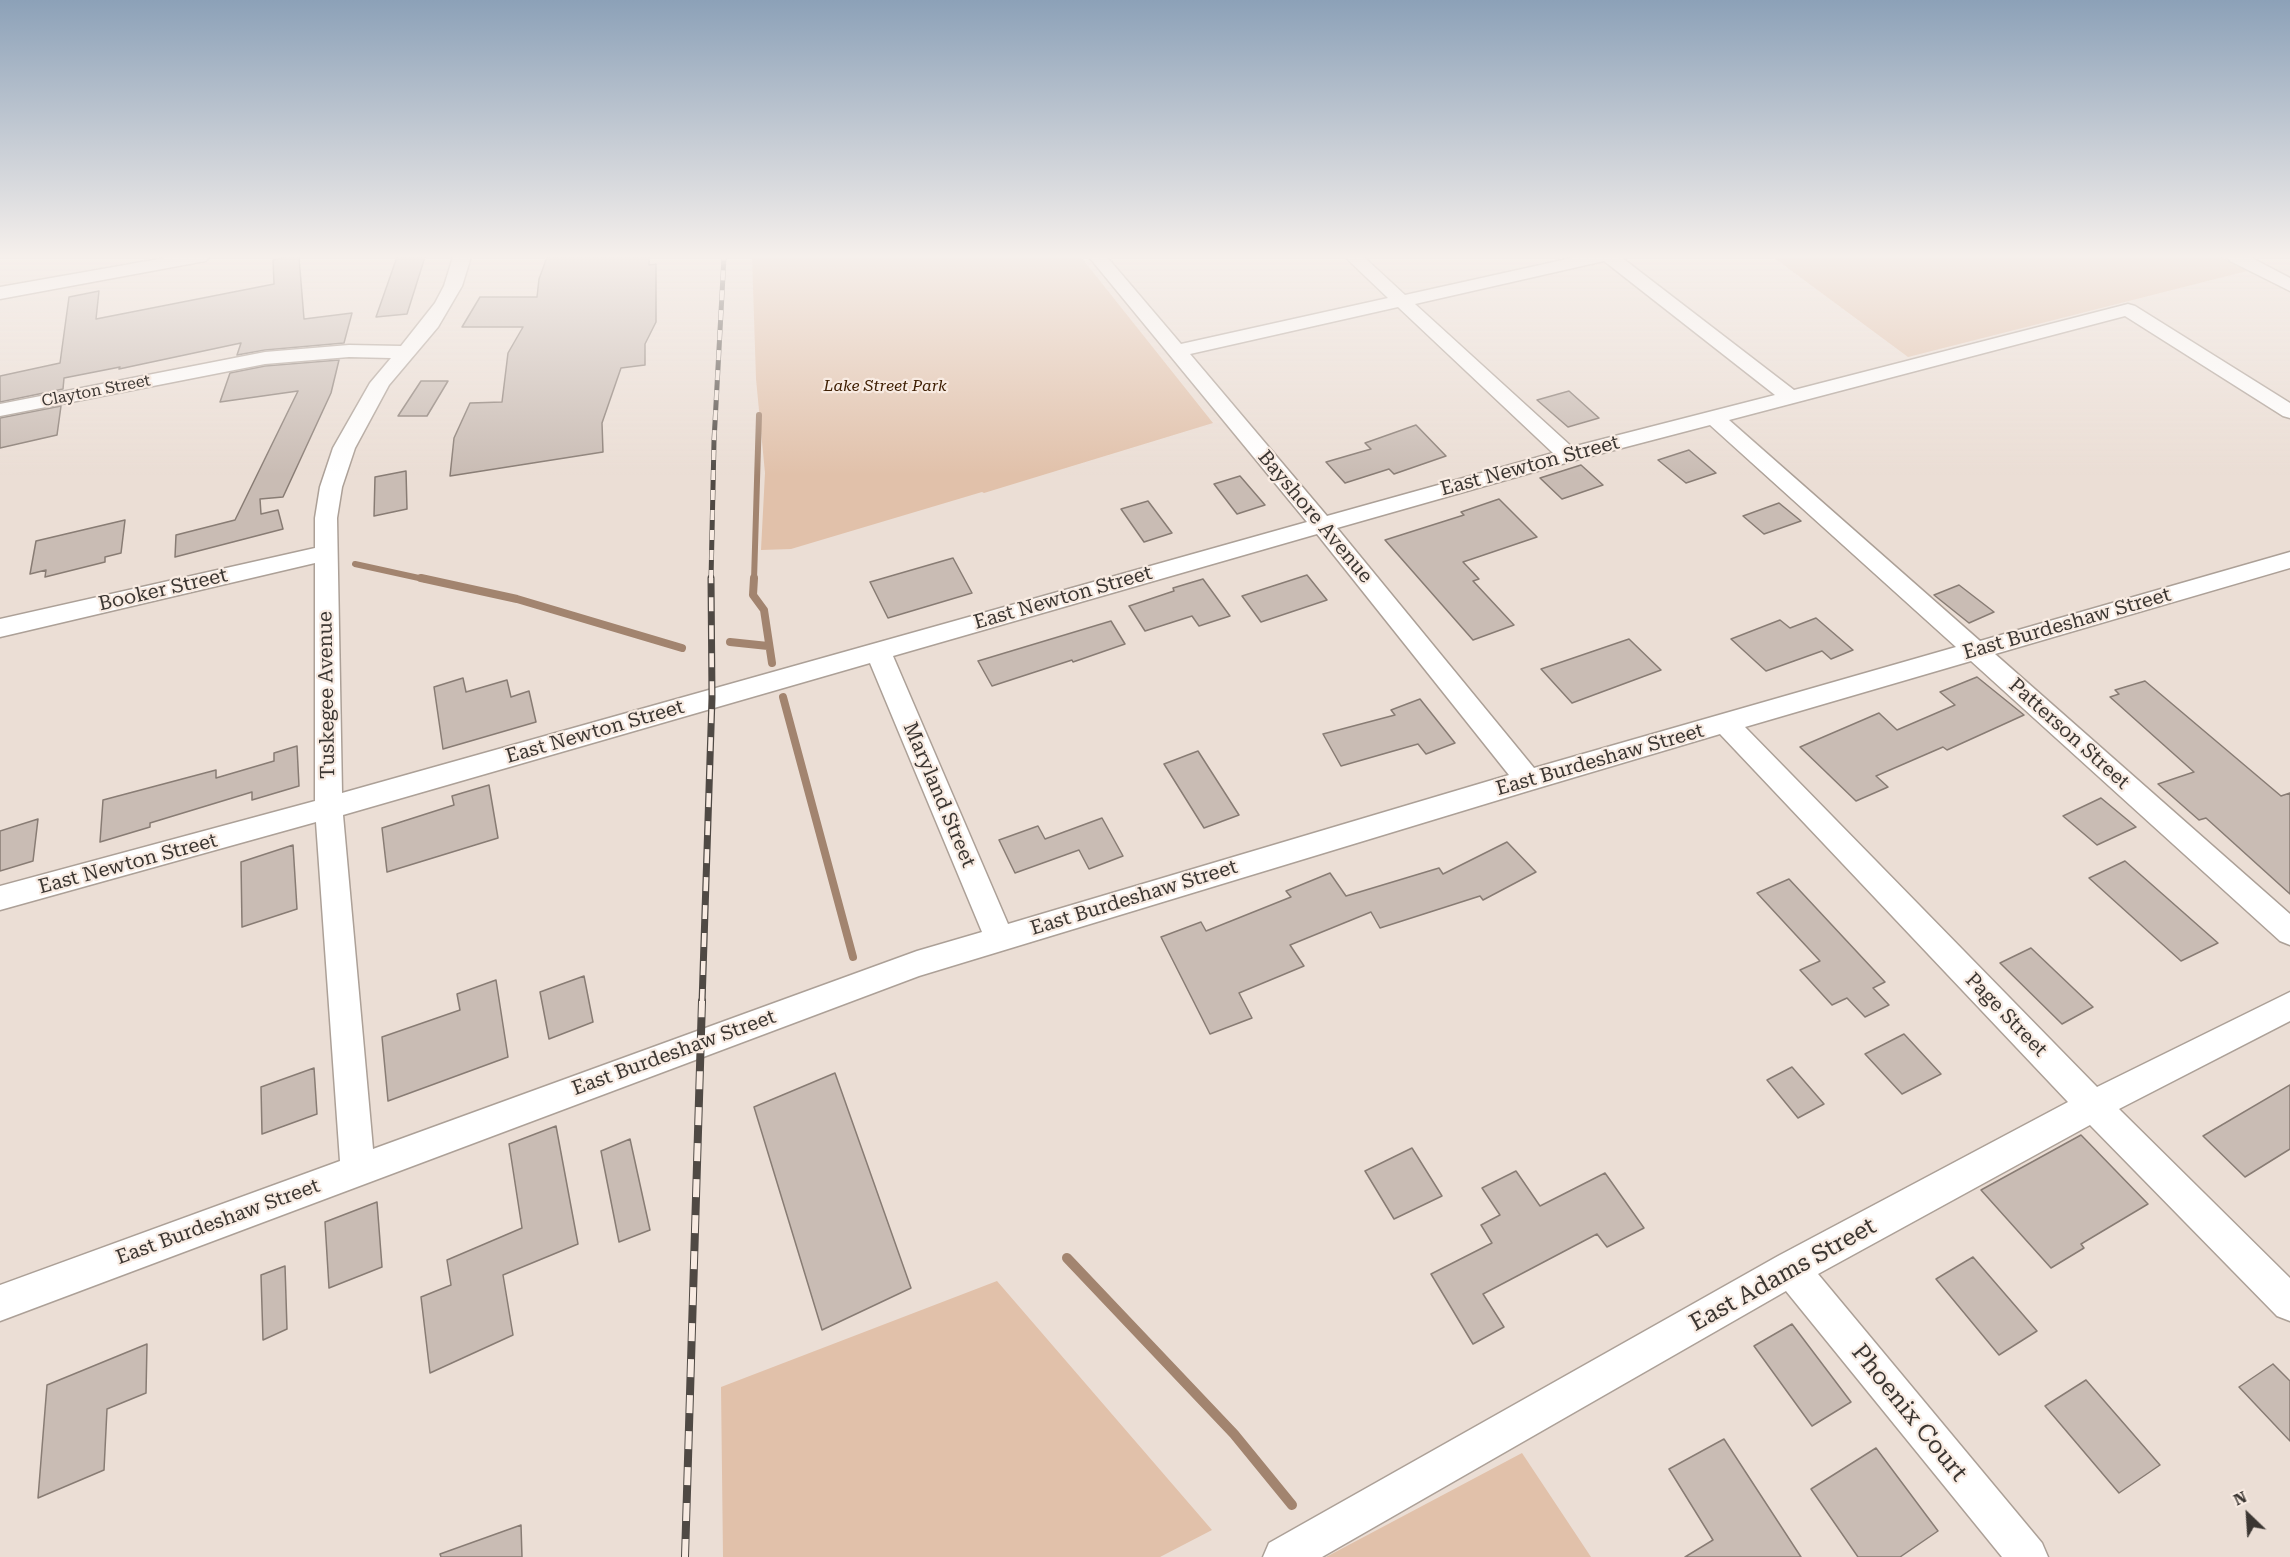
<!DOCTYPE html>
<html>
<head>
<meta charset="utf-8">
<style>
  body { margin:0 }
  #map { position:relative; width:2290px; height:1557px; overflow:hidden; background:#ebded5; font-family:"Roboto Serif",serif }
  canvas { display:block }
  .north { position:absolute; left:2218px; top:1485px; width:60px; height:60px; -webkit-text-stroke:4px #f8ebe2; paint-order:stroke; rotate:335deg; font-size:16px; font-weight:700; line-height:24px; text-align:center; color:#3b3632 }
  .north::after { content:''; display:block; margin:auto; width:21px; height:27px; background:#3b3632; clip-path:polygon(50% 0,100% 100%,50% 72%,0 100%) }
</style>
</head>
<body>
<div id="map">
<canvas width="2290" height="1557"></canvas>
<div class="north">N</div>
</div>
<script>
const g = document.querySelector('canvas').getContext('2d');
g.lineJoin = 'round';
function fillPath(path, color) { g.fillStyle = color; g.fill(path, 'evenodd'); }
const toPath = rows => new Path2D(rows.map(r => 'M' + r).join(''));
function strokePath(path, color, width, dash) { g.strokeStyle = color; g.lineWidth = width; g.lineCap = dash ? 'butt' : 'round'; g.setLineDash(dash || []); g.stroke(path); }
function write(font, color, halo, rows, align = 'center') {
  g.font = font + ' "Roboto Serif",serif'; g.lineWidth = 4.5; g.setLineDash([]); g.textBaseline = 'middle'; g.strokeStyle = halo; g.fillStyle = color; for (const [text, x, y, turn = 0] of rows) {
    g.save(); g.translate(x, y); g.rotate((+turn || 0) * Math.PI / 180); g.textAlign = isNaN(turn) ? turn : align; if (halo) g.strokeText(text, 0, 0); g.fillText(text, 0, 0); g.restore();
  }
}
fillPath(toPath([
  [752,257,1081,257,1213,423,984,493,982,492,791,549,761,550,765,473,756,379],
  [1773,257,2221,257,2247,271,1908,357],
  [997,1281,1212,1530,1160,1557,723,1557,721,1387],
  [1522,1453,1591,1557,1326,1557]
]), '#e1c1aa');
strokePath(toPath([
  [355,564,428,580],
  [754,580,759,415]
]), '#a2846f', 6);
strokePath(toPath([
  [421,578,517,599,682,648],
  [754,578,753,595,764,610,772,663],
  [730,642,768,646],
  [783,697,853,957]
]), '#a2846f', 8);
strokePath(toPath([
  [1067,1258,1234,1434,1292,1505]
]), '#a2846f', 10);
const building = toPath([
  [287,257,299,257,304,319,352,313,344,343,265,350,237,355,241,343,119,369,120,367,64,378,63,389,0,402,0,376,60,363,69,297,99,291,96,319,274,284,273,260,287,257],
  [397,257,425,257,407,314,376,317,397,257],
  [547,257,649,257,649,265,656,264,656,322,645,344,645,365,621,368,602,423,603,452,450,476,454,438,470,403,502,402,508,353,523,327,462,327,480,297,537,297,539,279,547,257],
  [339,360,331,393,283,497,260,499,261,514,278,510,283,529,175,557,176,535,235,520,298,391,220,402,230,373,265,366,339,360],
  [421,381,448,381,427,416,398,416,421,381],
  [1569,391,1599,418,1568,427,1537,400,1569,391],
  [61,406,57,435,0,448,0,418,61,406],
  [1416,425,1446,456,1394,474,1389,469,1345,483,1326,462,1371,449,1365,443,1416,425],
  [1689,450,1716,473,1686,483,1658,460,1689,450],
  [1581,465,1603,485,1562,499,1540,478,1581,465],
  [406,471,407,509,374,516,375,477,406,471],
  [1240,476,1265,505,1237,514,1214,484,1240,476],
  [1499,499,1537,537,1463,562,1479,579,1473,581,1514,625,1473,640,1385,540,1464,515,1461,512,1499,499],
  [1148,501,1172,533,1144,542,1121,509,1148,501],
  [1779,503,1801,521,1764,534,1743,516,1779,503],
  [125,520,121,553,105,557,105,562,45,577,46,570,30,574,36,541,125,520],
  [953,558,972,593,888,618,870,582,953,558],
  [1307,575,1327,600,1261,622,1242,596,1307,575],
  [1203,579,1230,616,1199,626,1192,616,1145,631,1129,606,1174,591,1173,588,1203,579],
  [1959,585,1994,612,1969,623,1934,595,1959,585],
  [1816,618,1853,650,1831,659,1822,651,1766,671,1731,639,1780,620,1790,628,1816,618],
  [1111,621,1125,644,1073,662,1072,660,992,686,978,661,1111,621],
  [1629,639,1661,670,1572,703,1541,669,1629,639],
  [1977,677,2024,715,1947,750,1943,747,1876,776,1888,787,1856,801,1800,747,1879,713,1897,730,1955,705,1940,692,1977,677],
  [463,678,466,692,507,680,511,697,529,691,536,722,443,749,434,687,463,678],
  [2145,681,2281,796,2290,793,2290,894,2206,818,2199,820,2158,784,2194,772,2110,697,2119,694,2115,690,2145,681],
  [1420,699,1455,743,1426,754,1418,744,1341,766,1323,734,1395,715,1391,710,1420,699],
  [297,746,299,786,252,800,252,792,150,823,150,827,100,842,103,800,216,770,216,778,274,761,274,753,297,746],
  [1198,751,1239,815,1204,828,1164,764,1198,751],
  [489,785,498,838,387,872,382,828,454,805,452,796,489,785],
  [2101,798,2136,827,2097,845,2063,816,2101,798],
  [1102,818,1123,856,1089,869,1079,850,1015,873,999,840,1038,826,1045,839,1102,818],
  [38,819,33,861,0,871,0,831,38,819],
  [1507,842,1536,872,1483,900,1480,896,1380,928,1371,912,1290,945,1304,966,1239,993,1252,1018,1210,1034,1161,937,1201,922,1206,931,1291,897,1286,891,1330,873,1346,896,1439,868,1443,874,1507,842],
  [293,845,297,909,242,927,241,862,293,845],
  [2125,861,2218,943,2181,961,2089,878,2125,861],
  [1789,879,1885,982,1873,988,1889,1005,1865,1017,1847,998,1832,1005,1800,970,1820,961,1757,893,1789,879],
  [2031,948,2093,1007,2062,1024,2000,963,2031,948],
  [584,976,593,1022,549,1039,540,992,584,976],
  [496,980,508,1057,388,1101,382,1037,460,1010,457,994,496,980],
  [1904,1034,1941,1074,1902,1094,1865,1054,1904,1034],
  [1792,1067,1824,1104,1798,1118,1767,1080,1792,1067],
  [314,1068,317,1114,262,1134,261,1087,314,1068],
  [835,1073,911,1288,822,1330,754,1107,835,1073],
  [2290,1085,2290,1149,2245,1177,2203,1136,2290,1085],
  [556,1126,578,1244,503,1275,513,1335,430,1373,421,1297,451,1285,447,1260,522,1228,509,1144,556,1126],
  [2081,1135,2148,1204,2081,1244,2084,1248,2051,1268,1981,1190,2081,1135],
  [630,1139,650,1230,619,1242,601,1151,630,1139],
  [1412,1148,1442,1196,1394,1219,1365,1171,1412,1148],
  [1516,1171,1540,1206,1605,1173,1644,1228,1607,1247,1597,1234,1483,1294,1504,1327,1473,1344,1431,1274,1492,1243,1481,1225,1500,1215,1482,1188,1516,1171],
  [377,1202,382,1267,329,1288,325,1222,377,1202],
  [1973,1257,2037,1331,1999,1355,1936,1279,1973,1257],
  [285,1266,287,1329,263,1340,261,1275,285,1266],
  [1792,1324,1851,1402,1812,1426,1754,1346,1792,1324],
  [147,1344,146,1393,107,1409,104,1470,38,1498,47,1385,147,1344],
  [2273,1364,2290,1381,2290,1441,2239,1387,2273,1364],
  [2086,1380,2160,1465,2119,1493,2045,1406,2086,1380],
  [1724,1439,1801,1557,1685,1557,1713,1540,1669,1469,1724,1439],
  [1876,1448,1938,1531,1900,1557,1858,1557,1811,1489,1876,1448],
  [521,1525,522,1557,441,1557,440,1554,521,1525]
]);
fillPath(building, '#c9bcb4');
strokePath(building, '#887c74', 1.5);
const minor = toPath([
  [170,257,209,257,206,261,200,262,0,299,0,287,170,257],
  [453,257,471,257,462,286,438,327,389,385,355,448,342,487,337,518,342,793,1307,522,1089,257,1107,257,1181,344,1388,298,1345,257,1364,257,1405,295,1576,257,1621,257,1794,390,2128,304,2135,306,2290,403,2290,418,2283,416,2125,316,1729,420,1980,641,2290,552,2290,568,1995,654,2290,914,2290,945,2280,941,1971,661,1745,727,2097,1087,2290,992,2290,1021,2119,1109,2290,1278,2290,1321,2277,1316,2090,1125,1818,1274,2042,1543,2048,1557,2002,1557,1786,1291,1322,1557,1263,1557,1269,1543,1778,1256,2068,1102,1720,734,1528,791,919,976,0,1321,0,1285,340,1161,316,822,0,910,0,886,315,801,315,563,0,637,0,619,315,548,315,518,320,487,333,448,370,383,391,358,349,357,265,364,0,416,0,404,265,352,349,345,401,346,435,303,444,286,453,257],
  [1604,261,1775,395,1572,447,1415,304,1604,261],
  [1398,307,1553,453,1327,516,1190,354,1398,307],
  [1710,425,1956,647,1534,768,1337,528,1576,460,1710,425],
  [1317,534,1509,775,1008,924,893,656,1317,534],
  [870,663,982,932,917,951,373,1149,343,815,870,663],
  [2227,257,2250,257,2290,278,2290,291,2230,261,2227,257]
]);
strokePath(minor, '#aca097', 3);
fillPath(minor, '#fff');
const railFar2 = toPath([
  [711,580,714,441,724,257]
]);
const railFar1 = toPath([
  [702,1003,712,698,711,578]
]);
const rail = toPath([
  [685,1557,702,1001]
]);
strokePath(railFar2, '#4f4944', 5);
strokePath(railFar1, '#4f4944', 7);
strokePath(rail, '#4f4944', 8);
strokePath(railFar2, '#f8ebe2', 4, [10]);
strokePath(railFar1, '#f8ebe2', 4.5, [14]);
strokePath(rail, '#f8ebe2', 6, [18]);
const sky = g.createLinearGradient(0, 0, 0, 475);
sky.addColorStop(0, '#8ca1b8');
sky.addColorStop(0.54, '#f6f0ec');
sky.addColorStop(1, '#f6f0ec00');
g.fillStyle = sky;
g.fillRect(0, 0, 2290, 475);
write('italic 16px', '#402004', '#f8ebe2', [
  ["Lake Street Park",885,386]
]);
write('16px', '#3b3632', '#f8ebe2', [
  ["Clayton Street",96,391,-11]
]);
write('20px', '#3b3632', '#f8ebe2', [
  ["East Newton Street",1530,466,-15],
  ["Bayshore Avenue",1315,517,50],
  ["Booker Street",163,590,-13],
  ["East Newton Street",1063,598,-16],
  ["East Burdeshaw Street",2067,624,-16],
  ["Tuskegee Avenue",327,695,-91],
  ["East Newton Street",595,732,-16],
  ["Patterson Street",2069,734,42],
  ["East Burdeshaw Street",1600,760,-16],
  ["Maryland Street",939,795,67],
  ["East Newton Street",128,864,-15],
  ["East Burdeshaw Street",1134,898,-17],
  ["Page Street",2006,1015,46],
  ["East Burdeshaw Street",674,1053,-20],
  ["East Burdeshaw Street",218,1222,-20]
]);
write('24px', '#3b3632', '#f8ebe2', [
  ["East Adams Street",1783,1275,-29],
  ["Phoenix Court",1909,1413,51]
]);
</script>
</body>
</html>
